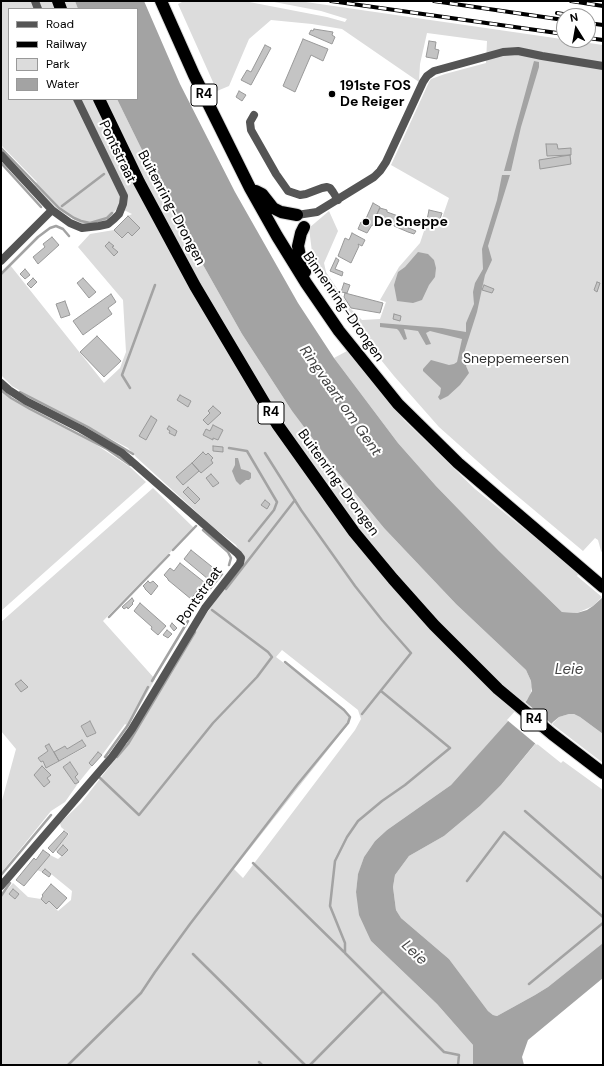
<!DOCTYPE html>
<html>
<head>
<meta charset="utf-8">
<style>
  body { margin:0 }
  #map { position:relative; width:604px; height:1066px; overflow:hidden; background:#fff; font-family:"DM Sans",sans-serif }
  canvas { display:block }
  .frame { position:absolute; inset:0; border:2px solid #000; pointer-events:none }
  .legend { position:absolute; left:8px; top:8px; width:130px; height:92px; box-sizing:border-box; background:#fff; border:1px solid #999; margin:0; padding:5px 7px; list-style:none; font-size:12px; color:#000 }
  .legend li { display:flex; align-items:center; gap:8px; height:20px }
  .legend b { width:20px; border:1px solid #999 }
  .north { position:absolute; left:556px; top:8px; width:40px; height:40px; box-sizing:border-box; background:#fff; border:1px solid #999; border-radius:50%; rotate:349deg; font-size:11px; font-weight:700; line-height:16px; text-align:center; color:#000 }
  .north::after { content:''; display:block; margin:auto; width:14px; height:18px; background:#000; clip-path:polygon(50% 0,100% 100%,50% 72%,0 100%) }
</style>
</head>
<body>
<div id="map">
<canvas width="604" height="1066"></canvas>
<div class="frame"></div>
<ul class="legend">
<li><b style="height:5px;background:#555"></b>Road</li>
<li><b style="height:5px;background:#000"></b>Railway</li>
<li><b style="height:11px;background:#dcdcdc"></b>Park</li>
<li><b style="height:11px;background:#a3a3a3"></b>Water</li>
</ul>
<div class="north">N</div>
</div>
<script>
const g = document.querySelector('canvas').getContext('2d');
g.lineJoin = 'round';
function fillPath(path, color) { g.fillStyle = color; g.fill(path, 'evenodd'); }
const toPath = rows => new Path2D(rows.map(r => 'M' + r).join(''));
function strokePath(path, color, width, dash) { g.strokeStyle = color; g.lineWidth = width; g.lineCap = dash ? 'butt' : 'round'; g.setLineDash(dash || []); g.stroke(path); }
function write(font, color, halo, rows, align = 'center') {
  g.font = font + ' "DM Sans",sans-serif'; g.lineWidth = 4; g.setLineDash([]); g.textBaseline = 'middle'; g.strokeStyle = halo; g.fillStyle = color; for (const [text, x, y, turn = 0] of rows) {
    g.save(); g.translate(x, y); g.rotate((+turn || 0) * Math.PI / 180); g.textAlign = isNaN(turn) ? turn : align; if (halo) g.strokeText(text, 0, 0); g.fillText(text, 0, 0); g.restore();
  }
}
fillPath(toPath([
  [1,1,75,1,78,9,9,9,9,99,117,99,167,201,242,334,292,411,337,471,384,528,456,604,526,670,531,681,532,687,530,696,501,730,451,785,387,830,375,841,364,857,358,875,356,892,371,941,437,1004,473,1045,473,1065,1,1065,1,897,13,883,28,897,41,899,46,903,49,901,58,911,71,900,72,891,45,869,42,872,37,870,50,855,58,859,68,850,63,845,57,852,55,850,69,834,61,827,60,823,81,803,131,739,204,617,244,561,236,545,213,527,136,457,128,448,29,396,12,386,1,375,1,274,10,265,104,383,120,368,126,352,123,300,78,247,90,234,114,230,121,238,128,232,132,236,136,224,128,216,132,214,118,207,111,216,106,220,99,223,83,224,73,219,55,207,34,185,37,182,1,145],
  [282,650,358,710,361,719,355,730,243,878,234,869,346,727,351,717,335,702,276,657],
  [184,1,244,1,327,17,345,22,347,19,321,11,269,1,299,1,603,45,603,553,601,551,598,540,595,538,583,551,503,484,439,427,394,376,351,323,313,260,309,228,329,211,338,231,324,263,326,272,350,308,362,320,380,319,386,302,380,300,399,267,420,243,426,225,440,224,449,198,391,165,429,82,431,79,445,74,486,63,487,41,427,33,420,64,419,82,342,29,312,24,271,20,249,39,229,86,217,91,178,4],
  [347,351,404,420,475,489,579,573,577,576,602,597,593,606,577,613,562,612,499,551,436,486,398,443,334,358],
  [1,388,17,402,89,440,130,467,146,482,1,611],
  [153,488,194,528,103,621,155,679,130,723,128,726,125,724,102,755,98,752,89,763,92,766,79,782,65,802,51,811,1,873,1,804,16,749,1,731,1,622],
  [90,721,96,733,88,737,81,726],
  [82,740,86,747,52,765,46,767,43,761,41,762,38,758,48,751,45,746,48,744,54,752,65,746,67,749],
  [70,762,78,774,75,777,77,780,63,767],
  [569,714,574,714,580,717,603,734,603,763,552,724,559,717],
  [536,743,561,763,563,761,603,790,603,943,548,987,535,995,497,1016,493,1015,488,1011,449,959,401,918,396,910,393,887,395,875,409,856,444,836,480,806,501,785]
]), '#dcdcdc');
fillPath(toPath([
  [75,1,144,1,180,84,235,192,298,303,334,358,398,443,436,486,499,551,562,612,577,613,587,610,593,606,603,597,603,734,580,717,574,714,569,714,559,717,553,722,501,785,480,806,444,836,409,856,395,875,393,887,396,910,401,918,449,959,488,1011,493,1015,497,1016,535,995,548,987,603,943,603,978,528,1040,522,1057,524,1065,473,1065,473,1045,437,1004,371,941,359,915,356,892,358,874,364,857,375,841,387,830,451,785,527,700,532,691,531,681,526,670,456,604,384,528,337,471,292,411,242,334,167,201,117,99,137,99,137,9,78,9],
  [534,61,539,62,539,67,521,127,511,171,504,171],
  [502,175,510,175,488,246,492,260,485,275,477,312,463,356,469,359,466,366,469,373,460,385,448,396,440,400,438,397,440,394,441,388,423,371,423,369,431,360,449,365,454,364,457,362,462,339,430,331,426,333,431,344,426,345,418,331,404,329,407,339,404,340,399,331,397,329,380,327,380,323,442,328,466,332,466,323,474,304,473,292,475,283,483,269,482,249,497,200],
  [418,252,428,254,434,260,436,268,435,277,429,285,422,300,413,303,397,301,394,285,398,272,405,267],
  [235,458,238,458,241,469,248,471,251,473,251,478,249,480,246,480,240,485,236,481,232,471,235,465]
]), '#a3a3a3');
fillPath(toPath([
  [524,701,553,725,537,745,507,720]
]), '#fff');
strokePath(toPath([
  [1,148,59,208,74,218,81,221,90,223,107,218,112,213],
  [1,163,41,207],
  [62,206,104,174],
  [1,274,38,237,50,228,56,226,63,229,69,236],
  [130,388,122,375,155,285],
  [1,390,11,398,30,409,107,449,130,465],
  [20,392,88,427,133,454],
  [229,448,247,451,277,502,274,510,249,541],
  [265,453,301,510,355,586,382,620,411,653,362,714],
  [203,530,228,552,231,558,229,565],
  [173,550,196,526],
  [226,589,295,500],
  [209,590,222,574],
  [193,611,203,596],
  [109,617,169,555],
  [152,681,188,621],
  [381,691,450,748,405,785,382,801,358,821,347,837,335,861,330,906,345,943,345,953,444,1052,459,1055,458,1065],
  [105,757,128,725,148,687],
  [117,757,128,744,195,632],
  [99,777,139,815,213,723,257,677,272,657,268,652,212,610],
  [525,811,603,879],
  [253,863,344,952],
  [1,875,51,815],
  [467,881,504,832,603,917],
  [1,896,10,883],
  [193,954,305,1065],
  [529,984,603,923],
  [259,1062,262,1065],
  [68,1065,141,993,155,972,190,924,297,785,348,723,350,717,344,710,285,662],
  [310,1065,383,991]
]), '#a3a3a3', 2.5);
const building = toPath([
  [314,29,333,32,332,35,335,37,332,44,309,34,311,30,313,31,314,29],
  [303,39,328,49,323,61,311,55,295,92,283,86,303,39],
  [429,41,436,42,435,49,439,50,437,59,426,57,429,41],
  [265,45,271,48,251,85,241,80,247,70,251,72,265,45],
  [239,91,246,95,242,101,236,97,239,91],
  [546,144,557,144,558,149,571,148,571,155,547,156,546,144],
  [570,155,571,164,540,169,539,160,570,155],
  [373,203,380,207,376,216,378,217,375,226,372,225,367,233,358,229,361,222,364,223,373,203],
  [380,208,387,210,387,212,412,221,409,228,376,216,380,208],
  [429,210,442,213,439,222,427,220,429,210],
  [128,216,140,228,132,236,128,232,122,238,114,230,128,216],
  [395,223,409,228,416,231,414,234,408,232,394,226,395,223],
  [352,233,365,240,362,246,358,244,359,246,351,263,338,256,345,238,349,240,352,233],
  [52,237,59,245,38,264,33,257,45,247,43,244,52,237],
  [109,242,114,246,112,247,118,252,114,256,105,246,109,242],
  [336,258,339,260,335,269,343,272,342,276,330,271,336,258],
  [25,269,30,275,25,279,20,274,25,269],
  [33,278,37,282,31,288,27,284,33,278],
  [83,278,96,292,89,298,77,283,83,278],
  [597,282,600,283,597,292,594,290,597,282],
  [344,283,350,285,347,293,341,292,344,283],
  [484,285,494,289,492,293,482,290,484,285],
  [345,293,383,303,380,313,351,308,344,297,345,293],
  [111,294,116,302,108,308,112,314,83,335,73,321,111,294],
  [65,301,70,315,61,318,56,304,65,301],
  [394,314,401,316,400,321,393,319,394,314],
  [97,336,121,361,104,377,80,352,97,336],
  [180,395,191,401,188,407,177,400,180,395],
  [213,406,221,413,208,425,203,420,210,413,208,411,213,406],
  [151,416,157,420,146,440,139,436,151,416],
  [213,425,223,430,218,440,213,438,213,440,203,435,206,429,210,431,213,425],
  [169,426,177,431,175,436,169,433,170,431,167,429,169,426],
  [213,446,223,447,223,452,213,451,213,446],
  [203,452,206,455,208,453,213,458,211,460,213,463,201,473,192,463,203,452],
  [192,463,199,471,183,485,176,477,192,463],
  [211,474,219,483,213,487,206,478,211,474],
  [188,487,200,499,195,504,183,492,188,487],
  [265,500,270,504,267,509,261,505,265,500],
  [191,550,216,570,208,579,184,559,191,550],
  [180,563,204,582,191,599,168,580,168,579,164,575,170,568,174,571,180,563],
  [148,581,150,583,153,581,158,586,151,595,145,589,145,588,143,586,148,581],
  [132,598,134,601,132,603,133,604,128,609,127,607,124,609,122,607,132,598],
  [140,603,166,626,158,635,151,629,152,627,134,611,140,603],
  [172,623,177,628,174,631,170,626,172,623],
  [167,630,172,634,168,638,163,635,167,630],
  [21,680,28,687,21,692,15,684,21,680],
  [90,721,96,733,87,737,81,726,90,721],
  [82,740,86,746,59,761,54,752,65,746,67,749,82,740],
  [49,744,59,761,46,768,43,761,41,762,38,758,48,751,45,746,49,744],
  [98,752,102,755,92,766,89,763,98,752],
  [70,762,78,774,75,777,79,782,75,784,63,767,70,762],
  [42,766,51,775,47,778,50,782,44,787,34,775,42,766],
  [64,831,68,834,53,853,48,848,64,831],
  [63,845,68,850,62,856,57,852,63,845],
  [43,850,50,855,24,886,16,880,34,858,36,860,43,850],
  [45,869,51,874,49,877,42,872,45,869],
  [51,884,67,898,57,909,49,901,46,904,41,899,43,896,42,895,51,884],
  [13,889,19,894,15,899,9,894,13,889]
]);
fillPath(building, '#c4c4c4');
strokePath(building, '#999', 1);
const highway = toPath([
  [58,1,61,9],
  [161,1,194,75,250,188,277,236,306,283,339,331,398,404,458,463,603,587],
  [99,99,139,182,195,286,277,424,354,532,393,579,434,625,498,689,552,734,603,773],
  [256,191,262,194,273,208,281,212,297,215],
  [304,227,301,233,298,246,301,261,305,272]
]);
strokePath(highway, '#dbdbdb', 14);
strokePath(toPath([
  [35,1,38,9],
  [254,115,250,122,251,130,276,174,288,191,300,195,306,194,322,188,327,187,330,188,333,192,338,200],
  [1,155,52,210,70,223,82,228,99,226,108,224,114,219,119,214,123,204,124,196,77,99],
  [297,215,317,212,374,177,380,171,386,162,423,82,427,76,434,71,503,52,518,51,542,56,603,66],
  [1,261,52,210],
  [1,383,9,390,26,401,81,429,122,453,238,554,241,558,240,563,205,608,132,729,112,757,1,886]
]), '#555', 8);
strokePath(highway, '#000', 12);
const rail = toPath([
  [331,1,564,34],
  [434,1,564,20],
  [571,1,603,6],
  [557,13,574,16],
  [588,23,603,25],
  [588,38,603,40]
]);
strokePath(rail, '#000', 4);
strokePath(rail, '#fff', 2.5, [8]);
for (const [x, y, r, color] of [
  [332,94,4,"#000"],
  [366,222,4,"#000"]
]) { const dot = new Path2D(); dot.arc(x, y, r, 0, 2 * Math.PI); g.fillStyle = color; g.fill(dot); strokePath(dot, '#fff', 1.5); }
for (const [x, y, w] of [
  [204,95,26],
  [271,413,26],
  [534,720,26]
]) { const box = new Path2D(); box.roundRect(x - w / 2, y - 11, w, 22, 3); g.fillStyle = '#fff'; g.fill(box); strokePath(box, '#000', 1); }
write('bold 13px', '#000', null, [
  ["R4",204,95],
  ["R4",271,413],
  ["R4",534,720]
]);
write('bold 14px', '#000', '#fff', [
  ["191ste FOS",340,86],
  ["De Reiger",340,102],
  ["De Sneppe",374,222]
], 'left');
write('14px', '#000', '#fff', [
  ["Pontstraat",117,152,64],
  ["Buitenring-Drongen",171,208,62],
  ["Binnenring-Drongen",343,307,55],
  ["Buitenring-Drongen",338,483,54],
  ["Pontstraat",200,596,-55]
]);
write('14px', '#333', '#fff', [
  ["Sneppemeersen",516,359]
]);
write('italic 15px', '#444', '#fff', [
  ["Ringvaart om Gent",340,401,55],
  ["Leie",569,670],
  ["Leie",414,953,43]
]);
</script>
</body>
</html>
